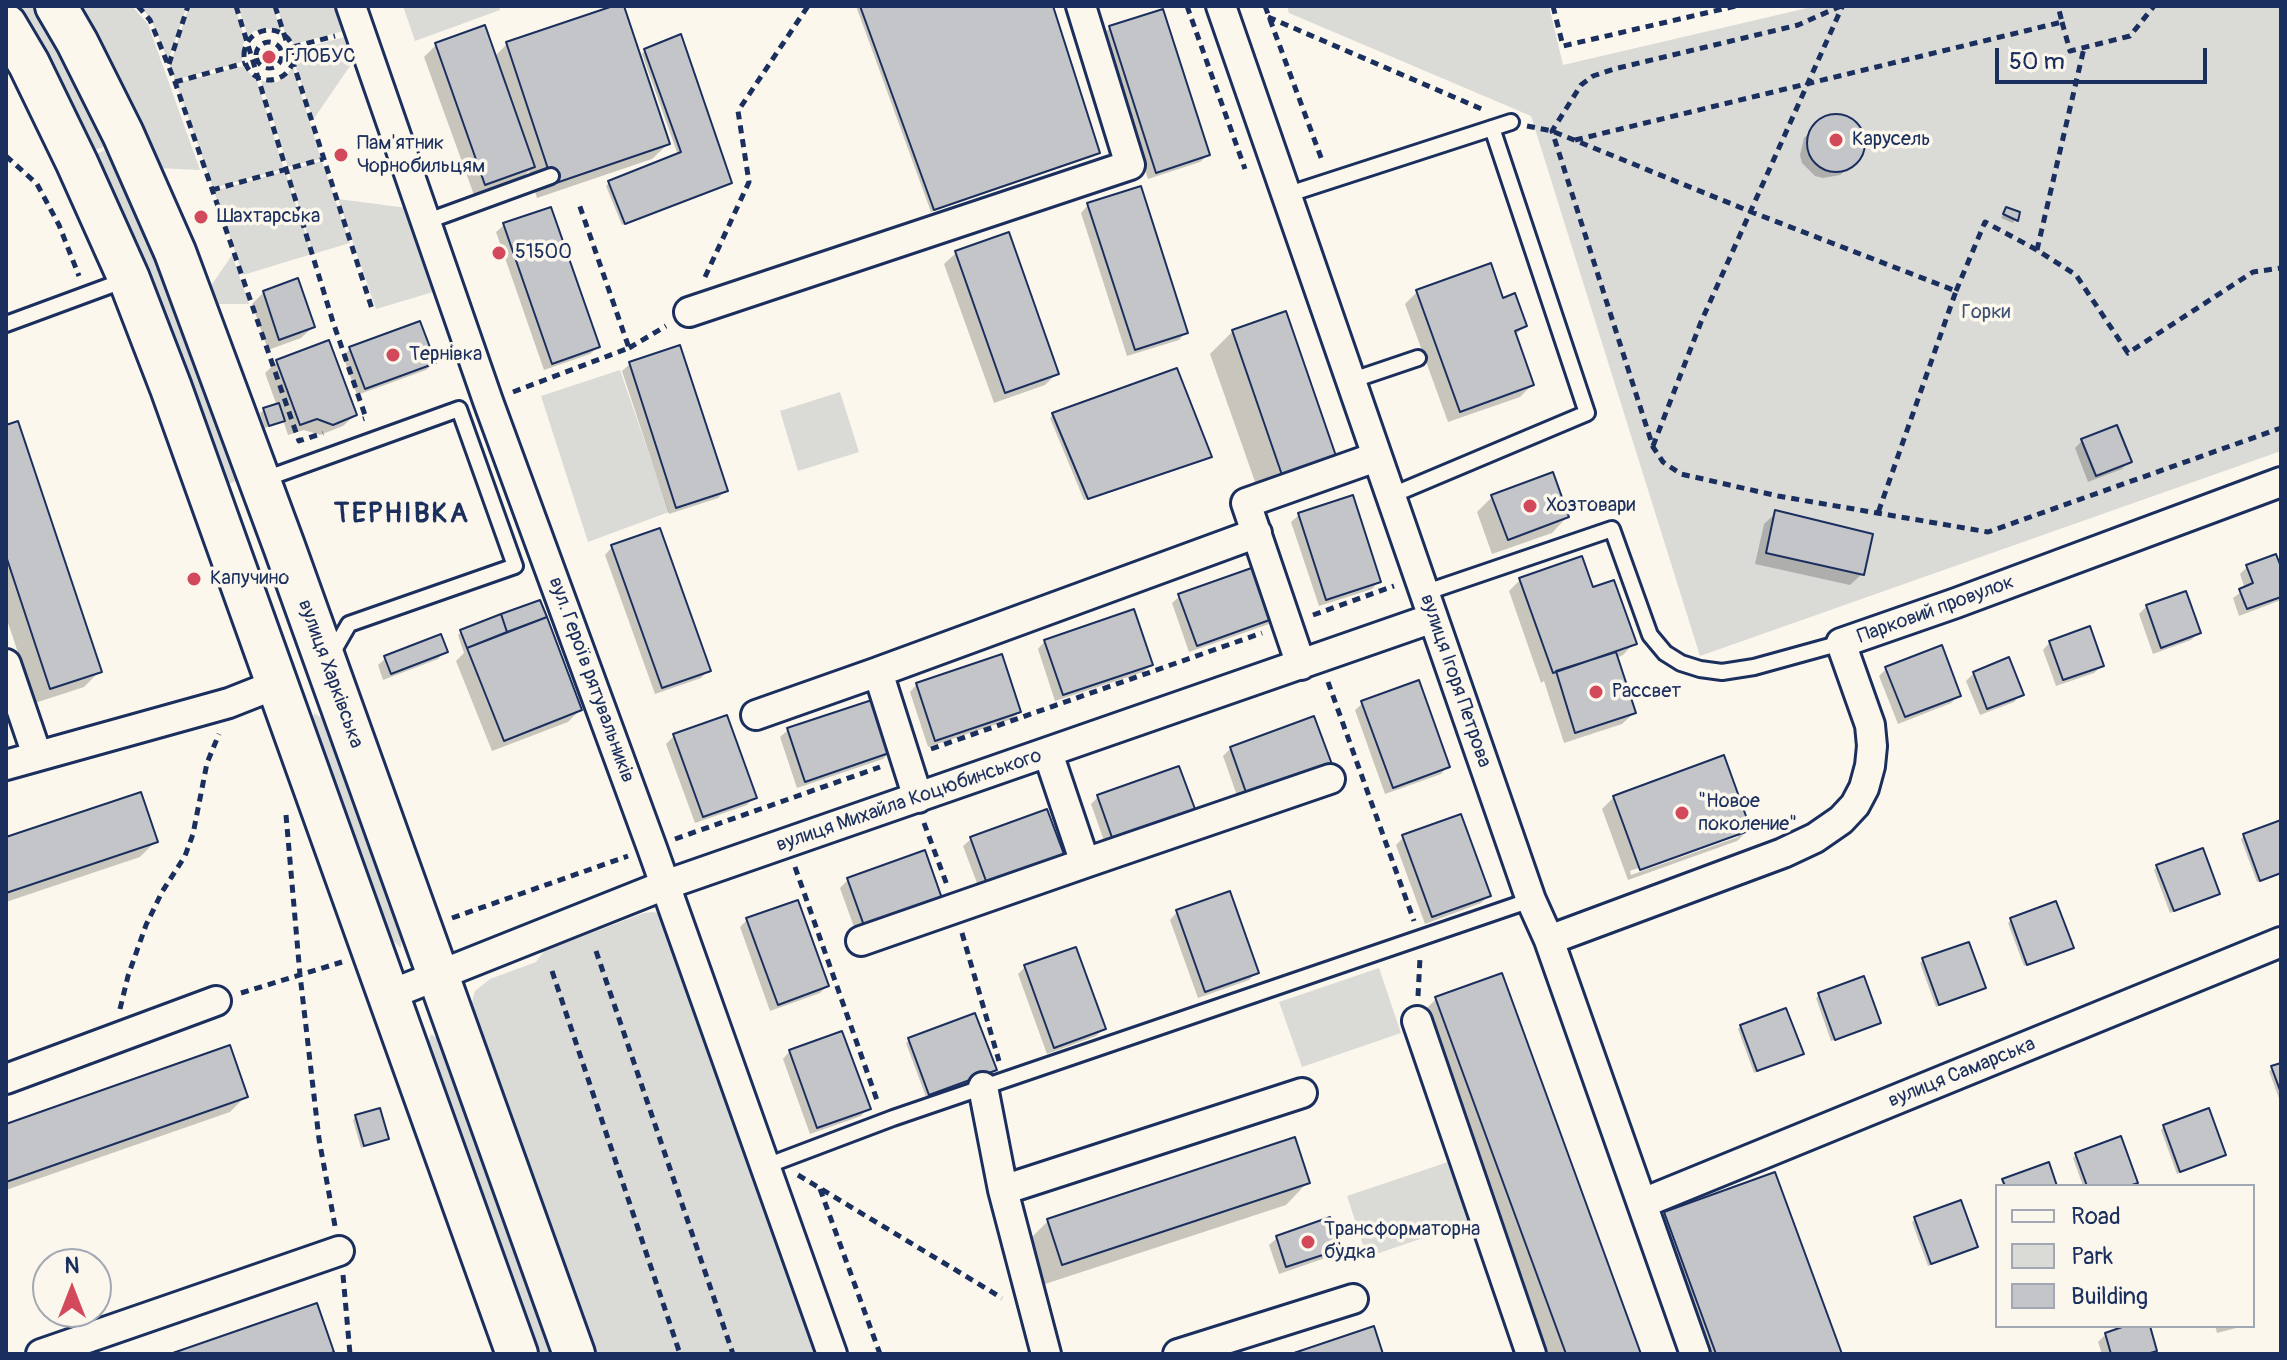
<!DOCTYPE html>
<html>
<head>
<meta charset="utf-8">
<style>
  body { margin:0 }
  #map { position:relative; width:2287px; height:1360px; overflow:hidden; background:#fbf7ec; font-family:Pangolin,sans-serif }
  canvas { display:block }
  .frame { position:absolute; inset:0; border:8px solid #1b2f5e; pointer-events:none }
  .legend { position:absolute; left:1995px; top:1184px; width:260px; height:144px; box-sizing:border-box; background:#fbf7ec; border:2px solid #a1a7b3; margin:0; padding:10px 14px; list-style:none; font-size:24px; color:#1b2f5e }
  .legend li { display:flex; align-items:center; gap:16px; height:40px }
  .legend b { width:40px; border:2px solid #a1a7b3 }
  .north { position:absolute; left:32px; top:1248px; width:80px; height:80px; box-sizing:border-box; background:#fbf7ec; border:2px solid #a1a7b3; border-radius:50%; rotate:0deg; font-size:22px; font-weight:700; line-height:32px; text-align:center; color:#1b2f5e }
  .north::after { content:''; display:block; margin:auto; width:28px; height:36px; background:#d1495b; clip-path:polygon(50% 0,100% 100%,50% 72%,0 100%) }
  .scale { position:absolute; left:1995px; top:48px; width:212px; height:36px; box-sizing:border-box; border:4px solid #1b2f5e; border-top:0; padding-left:10px; font-size:24px; line-height:28px; white-space:nowrap; color:#1b2f5e; -webkit-text-stroke:6px #fbf7ec; paint-order:stroke }
</style>
</head>
<body>
<div id="map">
<canvas width="2287" height="1360"></canvas>
<div class="frame"></div>
<ul class="legend">
<li><b style="height:10px;background:#fbf7ec"></b>Road</li>
<li><b style="height:22px;background:#dadad7"></b>Park</li>
<li><b style="height:22px;background:#c3c5c9"></b>Building</li>
</ul>
<div class="north">N</div>
<div class="scale">50 m</div>
</div>
<script>
const g = document.querySelector('canvas').getContext('2d');
g.lineJoin = 'round';
function fillPath(path, color) { g.fillStyle = color; g.fill(path, 'evenodd'); }
const toPath = rows => new Path2D(rows.map(r => 'M' + r).join(''));
function strokePath(path, color, width, dash) { g.strokeStyle = color; g.lineWidth = width; g.lineCap = dash ? 'butt' : 'round'; g.setLineDash(dash || []); g.stroke(path); }
function write(font, color, halo, rows, align = 'center') {
  g.font = font + ' Pangolin,sans-serif'; g.lineWidth = 7; g.setLineDash([]); g.textBaseline = 'middle'; g.strokeStyle = halo; g.fillStyle = color; for (const [text, x, y, turn = 0] of rows) {
    g.save(); g.translate(x, y); g.rotate((+turn || 0) * Math.PI / 180); g.textAlign = isNaN(turn) ? turn : align; if (halo) g.strokeText(text, 0, 0); g.fillText(text, 0, 0); g.restore();
  }
}
fillPath(toPath([
  [18,6,36,6,107,146,92,151,76,115,31,26],
  [75,6,132,6,148,24,200,170,156,168],
  [140,6,187,6,168,61,151,19],
  [189,6,235,6,245,40,242,47,242,62,175,80,170,65],
  [238,6,273,6,281,31,263,28,254,31,248,37],
  [277,6,348,6,355,28,294,44,285,33],
  [403,6,499,6,500,10,415,41],
  [1287,6,1549,6,1563,65,1816,6,2281,6,2281,451,1700,656,1531,116,1289,13],
  [356,34,361,50,313,120,295,64,296,50],
  [243,66,257,81,284,169,213,188,176,83],
  [293,67,321,159,288,167,261,81,277,82,285,77],
  [108,149,160,268,235,468,237,481,228,484,220,474,94,155],
  [322,161,350,243,313,254,288,170],
  [285,171,312,254,243,275,214,191],
  [338,199,407,208,433,292,376,309],
  [232,255,249,304,210,304,206,293],
  [620,370,669,512,588,542,541,396],
  [840,392,859,452,798,471,780,411],
  [314,713,328,722,402,930,401,948,387,935,311,728],
  [653,912,662,914,818,1354,593,1354,470,1010,475,991,490,979,536,962,544,951,644,913],
  [1379,968,1401,1033,1302,1067,1279,1002],
  [431,1034,442,1042,554,1354,537,1354,427,1048],
  [1448,1162,1468,1223,1367,1257,1347,1196]
]), '#dadad7');
fillPath(toPath([
  [622,6,668,144,652,159,537,198,529,171,521,179,474,195,424,57,436,45,484,28,494,57,507,44],
  [856,6,1051,6,1098,152,1095,156,931,212],
  [1110,28,1208,155,1200,162,1148,179,1102,35],
  [645,50,730,182,726,185,622,225,606,186,609,183,678,155,642,54],
  [1834,116,1843,117,1858,127,1862,135,1861,153,1856,161,1840,175,1823,178,1815,176,1802,163,1800,155,1804,138,1826,117],
  [1088,205,1186,332,1179,340,1127,356,1081,213],
  [2007,209,2018,213,2013,223,2001,218],
  [504,225,598,347,590,354,544,370,496,232],
  [956,253,1056,374,1045,385,994,403,944,264],
  [264,292,313,327,301,338,268,350,252,304],
  [1417,292,1502,300,1525,326,1514,336,1532,385,1520,397,1448,422,1405,304],
  [1233,331,1334,456,1312,478,1260,496,1210,354],
  [350,349,434,363,426,370,357,395,343,356],
  [277,362,355,415,343,426,320,435,304,430,288,435,283,420,265,428,260,413,264,410,277,406,265,373],
  [630,364,726,490,718,498,669,514,622,371],
  [1053,415,1210,456,1206,459,1084,500,1050,418],
  [6,427,100,671,84,687,35,703,6,617],
  [2083,440,2129,461,2122,469,2088,482,2075,448],
  [1492,497,1567,517,1552,533,1492,554,1477,512],
  [1776,513,1862,574,1850,585,1755,564,1764,524],
  [1299,515,1379,581,1372,589,1319,606,1291,522],
  [612,547,709,670,701,678,655,694,605,555],
  [2247,567,2281,573,2281,600,2239,616,2233,598,2245,589,2240,574],
  [1520,580,1591,590,1634,643,1623,655,1616,658,1634,713,1622,724,1564,743,1544,681,1541,683,1509,591],
  [1180,596,1276,617,1269,624,1189,652,1172,603],
  [539,602,580,710,568,722,492,751,456,661,464,653,458,635,461,632],
  [2147,606,2199,633,2191,640,2153,654,2139,614],
  [1045,641,1151,665,1143,672,1055,701,1038,649],
  [2050,642,2102,666,2094,673,2056,686,2043,650],
  [445,651,438,659,383,680,378,665,386,658],
  [1886,669,1959,695,1951,703,1898,724,1879,676],
  [1974,673,2021,694,2014,702,1980,715,1966,681],
  [917,684,1019,712,1012,719,928,747,910,692],
  [1363,703,1448,766,1441,774,1385,794,1355,710],
  [788,730,890,752,883,759,797,788,780,737],
  [674,736,754,797,747,805,695,823,666,744],
  [1231,748,1323,774,1240,804,1223,756],
  [1098,797,1188,824,1108,852,1091,804],
  [1614,797,1749,829,1737,841,1628,880,1602,809],
  [1738,832,1738,837,1631,875,1630,871],
  [1046,812,983,899,963,846,971,839],
  [2281,822,2281,874,2257,882,2241,839,2244,836],
  [1404,837,1488,896,1481,903,1425,924,1396,845],
  [6,839,156,841,140,857,6,902],
  [923,853,859,941,840,888,848,880],
  [2157,866,2218,894,2214,897,2170,913,2154,870],
  [1177,912,1257,972,1249,980,1198,998,1170,920],
  [747,920,827,986,820,993,770,1011,740,927],
  [2011,920,2071,947,2068,950,2024,966,2008,923],
  [1923,960,1983,988,1980,991,1936,1007,1920,963],
  [1025,967,1103,1029,1096,1036,1047,1054,1018,974],
  [1819,995,1879,1022,1876,1025,1831,1041,1816,998],
  [1436,999,1638,1354,1535,1354,1414,1021],
  [1741,1026,1801,1054,1798,1057,1754,1073,1738,1029],
  [909,1040,995,1070,992,1073,926,1097,906,1043],
  [790,1051,868,1108,861,1116,810,1134,783,1059],
  [2281,1065,2281,1104,2269,1071],
  [246,1096,230,1112,6,1190,6,1126],
  [356,1116,387,1138,384,1141,361,1148,353,1120],
  [2164,1127,2224,1154,2221,1157,2177,1174,2161,1130],
  [2076,1155,2136,1182,2131,1186,2083,1186,2073,1158],
  [1308,1182,1286,1205,1039,1286,1025,1244,1048,1221],
  [1665,1214,1840,1354,1695,1354,1650,1230],
  [1916,1219,1976,1247,1973,1250,1928,1266,1912,1222],
  [1277,1238,1339,1248,1331,1256,1279,1274,1269,1245],
  [2132,1326,2147,1326,2155,1350,2151,1354,2102,1354,2098,1342,2106,1334],
  [2215,1326,2244,1326,2217,1333]
]), '#0003');
const building = toPath([
  [613,6,624,6,670,144,553,184,506,42,613,6],
  [860,6,1053,6,1100,153,934,210,860,6],
  [1163,9,1210,155,1156,173,1109,26,1163,9],
  [485,25,535,167,485,185,435,43,485,25],
  [681,34,732,183,625,224,608,181,681,152,644,49,681,34],
  '1807 143a29 29 0 1 1 58 0a29 29 0 1 1-58 0Z',
  [1141,186,1188,333,1135,350,1087,203,1141,186],
  [551,207,600,347,552,364,503,223,551,207],
  [2006,207,2020,212,2018,221,2003,214,2006,207],
  [1009,232,1059,374,1005,393,955,251,1009,232],
  [1491,263,1503,298,1515,293,1527,326,1515,331,1534,385,1460,412,1416,290,1491,263],
  [298,278,315,327,279,340,263,291,298,278],
  [1286,311,1336,456,1282,475,1232,330,1286,311],
  [420,321,436,363,365,389,349,347,420,321],
  [329,340,357,415,333,425,317,419,300,425,276,360,329,340],
  [680,345,728,491,676,508,629,362,680,345],
  [1177,368,1212,457,1088,499,1052,413,1177,368],
  [279,403,285,421,269,426,263,408,279,403],
  [18,421,102,672,50,689,6,556,6,425,18,421],
  [2117,425,2132,462,2096,476,2081,439,2117,425],
  [1553,472,1569,517,1508,540,1491,495,1553,472],
  [1353,495,1381,582,1326,600,1298,513,1353,495],
  [1775,510,1873,534,1864,575,1766,553,1775,510],
  [660,528,711,671,662,688,611,545,660,528],
  [2276,554,2281,567,2281,597,2247,609,2239,589,2253,583,2246,565,2276,554],
  [1582,556,1593,587,1614,580,1637,644,1553,673,1519,578,1582,556],
  [1260,565,1278,617,1197,646,1178,594,1260,565],
  [2186,591,2201,633,2161,648,2146,605,2186,591],
  [540,600,547,617,507,632,501,614,540,600],
  [1134,609,1153,665,1063,695,1044,640,1134,609],
  [501,614,507,632,467,648,460,630,501,614],
  [547,617,582,710,504,741,467,648,547,617],
  [2090,626,2104,666,2063,680,2049,641,2090,626],
  [441,634,448,652,391,674,384,656,441,634],
  [1942,645,1961,696,1905,717,1885,667,1942,645],
  [1616,652,1636,713,1575,733,1556,671,1616,652],
  [1002,654,1021,712,935,741,916,683,1002,654],
  [2009,657,2024,695,1987,709,1973,672,2009,657],
  [1419,680,1450,767,1393,788,1361,701,1419,680],
  [875,699,892,752,805,782,787,728,875,699],
  [727,715,757,798,703,817,673,734,727,715],
  [1314,716,1333,767,1248,798,1230,747,1314,716],
  [1724,755,1751,830,1640,870,1613,796,1724,755],
  [1179,766,1198,817,1115,846,1097,795,1179,766],
  [141,792,158,842,6,893,6,837,141,792],
  [1047,809,1068,865,990,892,970,837,1047,809],
  [1461,814,1491,896,1432,917,1402,835,1461,814],
  [2281,820,2281,873,2260,881,2243,834,2281,820],
  [2203,848,2220,894,2174,911,2156,865,2203,848],
  [925,850,945,907,867,934,847,878,925,850],
  [1230,891,1259,973,1205,992,1176,910,1230,891],
  [798,900,829,986,778,1005,746,918,798,900],
  [2056,901,2074,948,2027,965,2010,918,2056,901],
  [1969,942,1986,988,1939,1005,1922,958,1969,942],
  [1076,947,1106,1029,1054,1048,1024,965,1076,947],
  [1502,973,1641,1354,1566,1354,1435,997,1502,973],
  [1864,976,1881,1023,1835,1040,1818,993,1864,976],
  [1786,1008,1804,1054,1757,1071,1740,1025,1786,1008],
  [975,1013,997,1070,929,1095,908,1038,975,1013],
  [842,1031,871,1109,817,1128,789,1050,842,1031],
  [230,1045,248,1097,6,1182,6,1124,230,1045],
  [2281,1063,2281,1093,2271,1066,2281,1063],
  [380,1108,389,1139,364,1146,355,1115,380,1108],
  [2209,1108,2226,1155,2180,1172,2163,1125,2209,1108],
  [2121,1136,2138,1183,2129,1186,2087,1186,2075,1153,2121,1136],
  [1295,1137,1310,1183,1062,1265,1047,1219,1295,1137],
  [2049,1162,2057,1186,2005,1186,2002,1179,2049,1162],
  [1775,1172,1842,1354,1716,1354,1664,1212,1775,1172],
  [1961,1200,1978,1247,1931,1264,1914,1217,1961,1200],
  [1330,1217,1341,1249,1286,1267,1276,1236,1330,1217],
  [317,1303,334,1352,329,1354,170,1354,317,1303],
  [1374,1326,1383,1354,1291,1354,1374,1326],
  [2125,1326,2150,1326,2157,1351,2147,1354,2111,1354,2105,1333,2125,1326]
]);
fillPath(building, '#c3c5c9');
strokePath(building, '#1b2f5e', 2);
const lane = toPath([
  [1286,195,1511,122],
  [425,222,551,176],
  [6,324,128,279],
  [1350,381,1418,358],
  [262,480,459,409,515,566,349,624,330,657],
  [1390,496,1587,413,1492,128],
  [1424,593,1612,529,1650,635,1665,653,1681,663,1700,669,1722,672,1754,667,1841,643],
  [766,1166,893,1118,1531,900]
]);
const street = toPath([
  [351,6,488,401,652,848,832,1354],
  [1221,6,1531,900,1549,940,1695,1354],
  [689,312,1130,165,1081,6],
  [6,664,37,755],
  [1301,665,1246,503,1376,457],
  [756,715,878,672],
  [6,765,229,703,277,684],
  [918,798,878,672,1257,533],
  [1085,863,1330,779],
  [1549,940,1783,853,1815,838,1841,820,1855,805,1864,788,1870,766,1872,746,1870,725,1841,643,1956,603,2281,482],
  [861,941,1085,863,1048,753],
  [389,995,665,885,1433,618],
  [1417,1021,1531,1354],
  [6,1079,216,1001],
  [983,1087,1003,1190,1046,1354],
  [1003,1190,1302,1093],
  [1643,1203,2281,942],
  [41,1354,339,1251],
  [1178,1354,1353,1299]
]);
const secondary = toPath([
  [56,6,77,42,123,134,175,252,284,546,574,1354],
  [6,25,29,64,77,163,129,279,171,388,517,1354]
]);
strokePath(lane, '#1b2f5e', 20);
strokePath(street, '#1b2f5e', 34);
strokePath(secondary, '#1b2f5e', 46);
strokePath(toPath([
  [138,6,150,20,175,82,299,441,323,433],
  [236,6,333,322,366,418,363,419],
  [275,6,372,309],
  [1187,6,1245,169],
  [1265,6,1323,163],
  [1553,6,1563,46,1736,6],
  [1841,6,1798,25,1614,69,1593,76,1581,85,1552,131,1653,447,1663,462,1681,474,1778,496,1988,532,2281,428],
  [1268,17,1484,110],
  [2062,22,2070,51,2130,36,2154,6],
  '244 55a25 25 0 1 1 50 0a25 25 0 1 1-50 0Z',
  '256 55a13 13 0 1 1 26 0a13 13 0 1 1-26 0Z',
  [293,47,335,36],
  [169,64,188,6],
  [175,82,245,63],
  [1527,126,1552,131,1749,211,1956,291,1878,513],
  [1575,140,2062,22,2058,6],
  [6,156,37,184,59,225,79,276],
  [212,190,323,159],
  [2037,250,2084,48],
  [705,277,749,182,738,111,808,6],
  [1956,291,1985,222,2037,250,2076,275,2128,353,2253,272,2281,268],
  [629,348,666,326],
  [513,392,629,348,578,201],
  [1653,446,1701,322,1842,7],
  [1313,615,1394,586],
  [1328,682,1414,921],
  [931,749,1262,633],
  [286,815,300,975,319,1139,335,1226],
  [924,823,947,885],
  [675,839,880,767],
  [795,867,878,1103],
  [452,918,628,856],
  [962,933,999,1061],
  [596,951,733,1354],
  [552,971,680,1354],
  [241,993,342,962],
  [1418,996,1420,958],
  [120,1009,128,976,146,925,162,892,185,856,193,834,207,763,219,734],
  [798,1175,1002,1298],
  [820,1189,880,1354],
  [343,1275,350,1354]
]), '#1b2f5e', 5, [8, 6]);
strokePath(lane, '#fbf7ec', 14);
strokePath(street, '#fbf7ec', 28);
strokePath(secondary, '#fbf7ec', 40);
for (const [x, y, r, color] of [
  [269,57,8,"#d1495b"],
  [1836,140,8,"#d1495b"],
  [341,155,8,"#d1495b"],
  [201,217,8,"#d1495b"],
  [499,253,8,"#d1495b"],
  [393,355,8,"#d1495b"],
  [1530,506,8,"#d1495b"],
  [194,579,8,"#d1495b"],
  [1596,692,8,"#d1495b"],
  [1682,813,8,"#d1495b"],
  [1308,1242,8,"#d1495b"]
]) { const dot = new Path2D(); dot.arc(x, y, r, 0, 2 * Math.PI); g.fillStyle = color; g.fill(dot); strokePath(dot, '#fbf7ec', 3); }
write('20px', '#1b2f5e', '#fbf7ec', [
  ["ГЛОБУС",285,57],
  ["Карусель",1852,140],
  ["Пам'ятник",357,144],
  ["Чорнобильцям",357,167],
  ["Шахтарська",217,217],
  ["51500",515,253],
  ["Тернівка",409,355],
  ["Хозтовари",1546,506],
  ["Капучино",210,579],
  ["Рассвет",1612,692],
  ["\"Новое",1698,802],
  ["поколение\"",1698,825],
  ["Трансформаторна",1324,1230],
  ["будка",1324,1253]
], 'left');
write('20px', '#415176', '#fbf7ec', [
  ["Горки",1986,313]
]);
write('20px', '#1b2f5e', '#fbf7ec', [
  ["Парковий провулок",1936,610,-20],
  ["вулиця Харківська",330,674,70],
  ["вул. Героїв рятувальників",591,680,70],
  ["вулиця Ігоря Петрова",1455,681,71],
  ["вулиця Михайла Коцюбинського",909,801,-19],
  ["вулиця Самарська",1962,1073,-22]
]);
g.letterSpacing = '2px';
write('bold 28px', '#1b2f5e', '#fbf7ec', [
  ["ТЕРНІВКА",402,515]
]);
g.letterSpacing = '0px';
</script>
</body>
</html>
